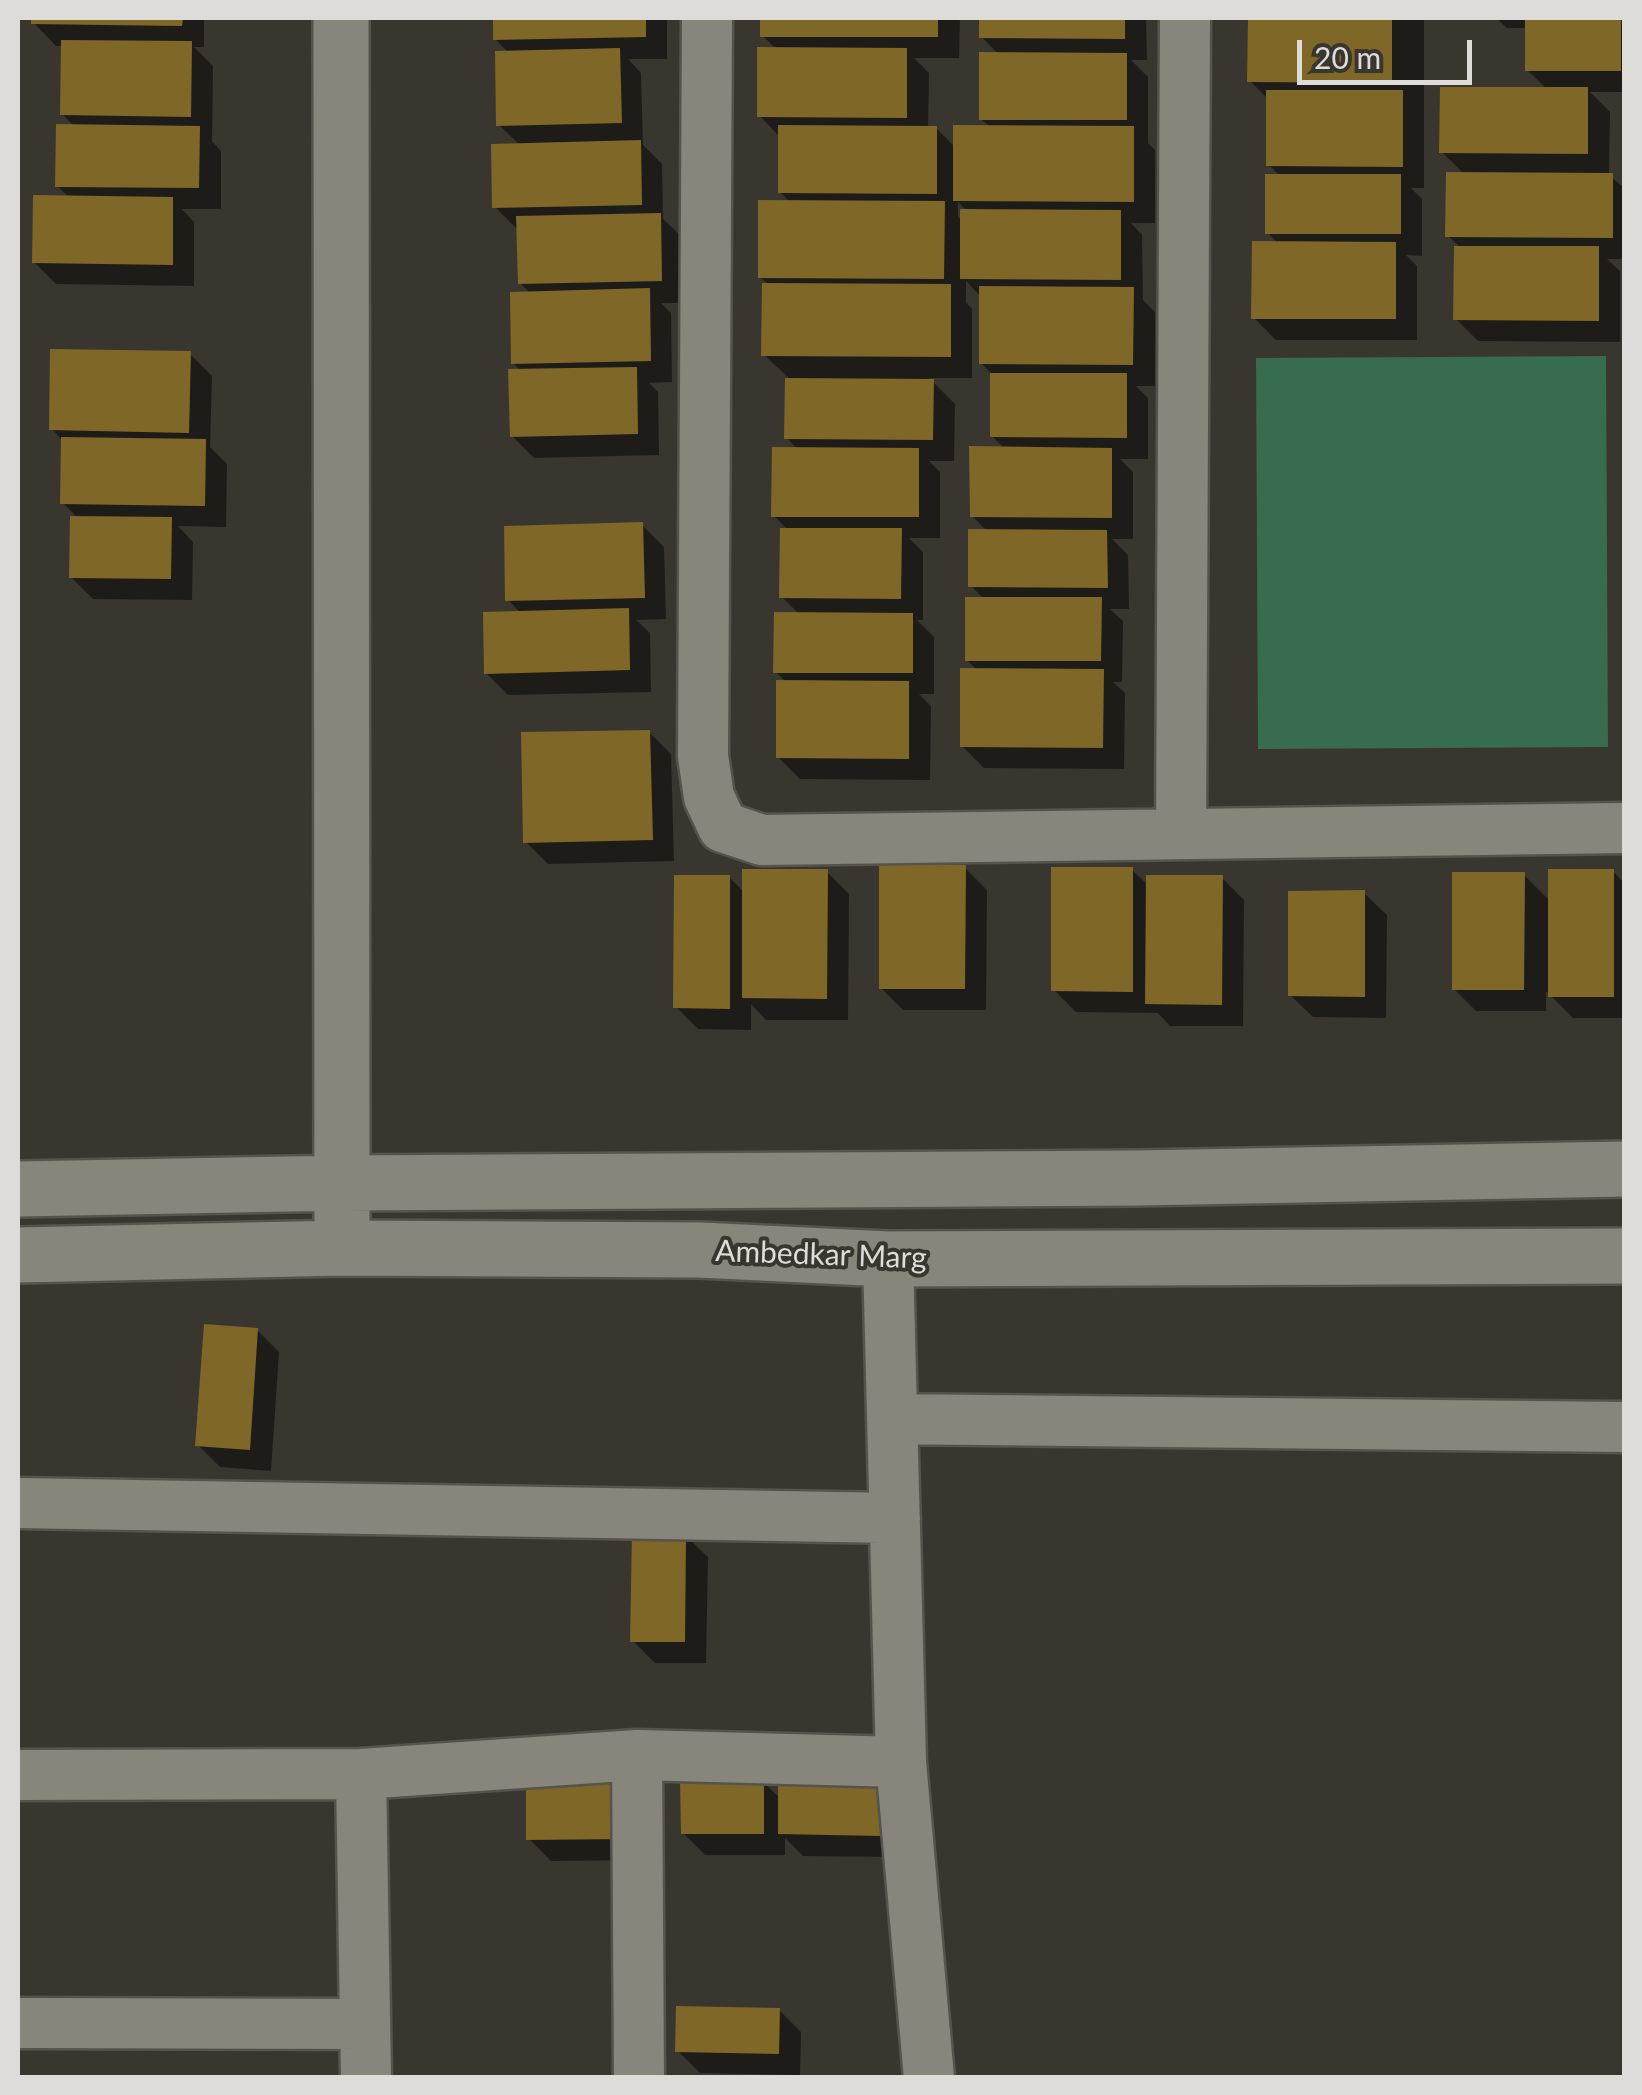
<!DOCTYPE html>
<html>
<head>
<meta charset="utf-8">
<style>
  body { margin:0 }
  #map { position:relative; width:1642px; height:2095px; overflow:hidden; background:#39362f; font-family:Lato,sans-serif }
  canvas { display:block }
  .frame { position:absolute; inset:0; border:20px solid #dedcd8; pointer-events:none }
  .scale { position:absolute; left:1297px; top:40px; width:175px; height:45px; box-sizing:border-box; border:5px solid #dedcd8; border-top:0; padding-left:12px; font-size:30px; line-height:35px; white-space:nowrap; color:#dedcd8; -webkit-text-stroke:8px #39362f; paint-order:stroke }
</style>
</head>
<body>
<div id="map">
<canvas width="1642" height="2095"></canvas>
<div class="frame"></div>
<div class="scale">20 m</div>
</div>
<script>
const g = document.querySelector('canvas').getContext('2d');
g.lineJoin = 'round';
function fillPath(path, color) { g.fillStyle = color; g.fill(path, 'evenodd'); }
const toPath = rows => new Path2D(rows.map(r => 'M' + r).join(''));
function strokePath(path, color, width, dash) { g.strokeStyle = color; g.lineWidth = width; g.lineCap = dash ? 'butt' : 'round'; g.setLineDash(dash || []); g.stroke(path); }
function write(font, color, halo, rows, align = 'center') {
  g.font = font + ' Lato,sans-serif'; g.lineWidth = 8; g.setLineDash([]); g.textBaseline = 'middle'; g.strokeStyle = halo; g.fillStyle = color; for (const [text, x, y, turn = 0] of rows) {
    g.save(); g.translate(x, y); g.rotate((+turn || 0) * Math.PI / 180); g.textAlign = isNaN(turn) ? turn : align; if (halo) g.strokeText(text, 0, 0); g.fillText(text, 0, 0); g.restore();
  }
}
fillPath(toPath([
  [1606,356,1608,747,1258,749,1256,358]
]), '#376c4f');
fillPath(toPath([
  [34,18,204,18,204,47,194,47,213,66,212,141,221,151,221,209,182,209,194,222,194,286,56,284,34,262,70,198,57,186,75,127,62,114,63,46,56,46,34,23],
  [495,18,667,18,667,59,628,59,641,73,643,145,662,164,663,219,682,237,683,303,661,303,671,313,672,382,649,383,658,392,659,455,534,458,512,436,522,372,513,363,531,294,520,283,517,229,495,207,520,145,499,125,509,53,495,39],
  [763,18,960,18,959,58,914,58,929,73,928,128,936,128,956,148,990,127,981,119,999,55,982,37,982,18,1146,18,1147,60,1131,60,1148,77,1148,143,1155,150,1155,223,1131,223,1142,235,1143,300,1155,312,1155,386,1136,386,1148,398,1148,459,1120,459,1133,472,1133,539,1112,539,1128,555,1129,609,1110,609,1123,621,1122,682,1113,682,1125,693,1124,769,984,768,962,746,978,671,967,660,984,599,971,586,988,532,972,516,1005,449,992,436,992,374,981,363,981,297,966,281,966,302,972,309,972,378,929,378,955,404,954,461,929,461,940,472,940,538,909,538,923,552,923,620,917,620,934,637,934,694,919,694,931,706,930,780,800,779,778,757,787,683,776,672,799,614,782,597,788,530,774,516,798,450,787,438,788,377,764,355,769,285,760,277,791,203,780,192,780,137,760,116,777,50,763,36],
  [958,202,968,212,963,222,958,217],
  [1250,18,1424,18,1424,188,1411,188,1422,199,1422,256,1406,255,1417,266,1417,340,1276,340,1254,318,1279,244,1268,233,1280,176,1269,165,1269,100,1250,81],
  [1496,18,1624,18,1624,92,1590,92,1610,112,1609,175,1624,188,1624,259,1607,259,1620,271,1620,342,1478,341,1456,319,1461,248,1448,236,1464,174,1442,152,1547,89,1527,70,1527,28,1507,28],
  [190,354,212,376,210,447,227,464,226,527,178,526,193,542,192,600,93,599,71,577,79,519,63,503,63,441,52,429],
  [642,525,664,547,666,619,636,620,650,633,651,692,508,695,486,673,521,613,508,600],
  [649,732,671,754,674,861,548,864,526,842],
  [965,868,987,890,986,1010,903,1010,881,988],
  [1132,870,1148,885,1222,878,1244,900,1243,1026,1170,1026,1158,1013,1076,1012,1054,990],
  [1613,871,1624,883,1624,1018,1573,1018,1546,991,1546,1011,1476,1011,1454,989,1524,875,1551,902],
  [827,872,849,894,848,1020,766,1020,751,1004,751,1030,698,1029,676,1007,729,877,745,893],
  [1364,893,1387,915,1386,1018,1313,1017,1290,995],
  [257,1330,279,1352,271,1471,220,1467,198,1445],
  [685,1535,708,1557,706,1663,655,1663,633,1641],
  [881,1775,902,1857,803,1856,785,1838,785,1855,705,1855,683,1833,763,1782,781,1799],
  [529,1782,647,1860,551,1861,529,1839],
  [779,2010,801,2032,800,2075,700,2073,678,2051]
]), '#0007');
fillPath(toPath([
  [31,18,183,18,182,26,31,24],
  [493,18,646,18,646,37,493,40],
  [760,18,938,18,938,37,760,37],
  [979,18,1125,18,1125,39,979,38],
  [1248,18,1392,18,1392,83,1247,82],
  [1525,18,1621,18,1621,71,1525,71],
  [61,40,192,41,191,117,60,115],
  [757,47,907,48,907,118,757,117],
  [620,48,622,123,496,126,495,51],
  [979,52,1127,53,1127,120,979,120],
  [1440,87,1588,87,1588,154,1439,153],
  [1266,90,1403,90,1403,167,1266,166],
  [56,124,200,126,199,188,55,187],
  [778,125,937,126,937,194,778,193],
  [953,125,1134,126,1134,202,953,201],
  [641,140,642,205,492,208,491,144],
  [1446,172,1613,173,1613,238,1445,237],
  [1265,174,1401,174,1401,234,1265,234],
  [33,195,173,197,173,265,32,263],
  [758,200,945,201,944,279,758,278],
  [960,209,1121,210,1121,280,960,279],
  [661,213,662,281,518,284,516,216],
  [1252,241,1396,242,1396,319,1251,319],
  [1454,246,1599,246,1599,321,1453,320],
  [762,283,951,284,951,357,761,356],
  [979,286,1134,287,1133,365,979,364],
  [650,288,651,361,511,364,510,292],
  [50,349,191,351,189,433,49,430],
  [637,367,638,434,510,437,508,369],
  [990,373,1127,373,1127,438,990,437],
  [785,378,934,379,933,440,784,439],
  [61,437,206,439,205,506,60,504],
  [969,446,1112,448,1112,518,970,517],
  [772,447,919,448,919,517,771,517],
  [70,516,172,517,171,579,69,578],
  [643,522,645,598,505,601,504,526],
  [780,528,902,528,901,599,779,598],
  [968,529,1107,530,1108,588,968,587],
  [965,597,1102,597,1101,661,965,661],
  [629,608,630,670,484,674,483,612],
  [774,612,913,613,913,673,773,673],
  [960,668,1104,669,1103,748,960,747],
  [776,680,909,681,909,759,776,758],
  [650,730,653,840,523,843,521,732],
  [879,865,966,865,965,989,879,989],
  [1051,867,1133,867,1133,992,1051,991],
  [742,869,828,869,827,999,742,998],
  [1548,869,1614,869,1614,997,1548,997],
  [1452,872,1525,872,1524,990,1452,990],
  [674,875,730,875,730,1009,673,1008],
  [1146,875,1223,875,1222,1005,1145,1004],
  [1365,890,1365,997,1288,996,1288,891],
  [204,1324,258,1328,250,1450,195,1446],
  [632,1532,686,1533,685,1642,630,1642],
  [778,1771,882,1773,881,1836,778,1834],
  [626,1779,626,1839,526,1840,526,1780],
  [680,1779,764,1779,764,1834,681,1834],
  [676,2006,780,2008,779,2054,675,2052]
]), '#7f6728');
const minor = toPath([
  [707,18,703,756,709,797,723,827,762,840,1624,828],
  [1181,834,1185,18],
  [888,1259,901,1762,929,2078],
  [892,1419,1624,1427],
  [18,1503,895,1518],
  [637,1755,639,2078],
  [361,1774,366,2078],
  [18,1775,361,1774,637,1755,901,1762],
  [18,2023,365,2024]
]);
const tertiary = toPath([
  [341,18,342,1219],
  [18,1189,342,1183,1138,1178,1624,1169],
  [18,1255,343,1248,700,1250,888,1259,1624,1256]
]);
strokePath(minor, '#56534d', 55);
strokePath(tertiary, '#56534d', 60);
strokePath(minor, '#88857d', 50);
strokePath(tertiary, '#88857d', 55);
write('30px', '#dedcd8', '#39362f', [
  ["Ambedkar Marg",821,1255,2]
]);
</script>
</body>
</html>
